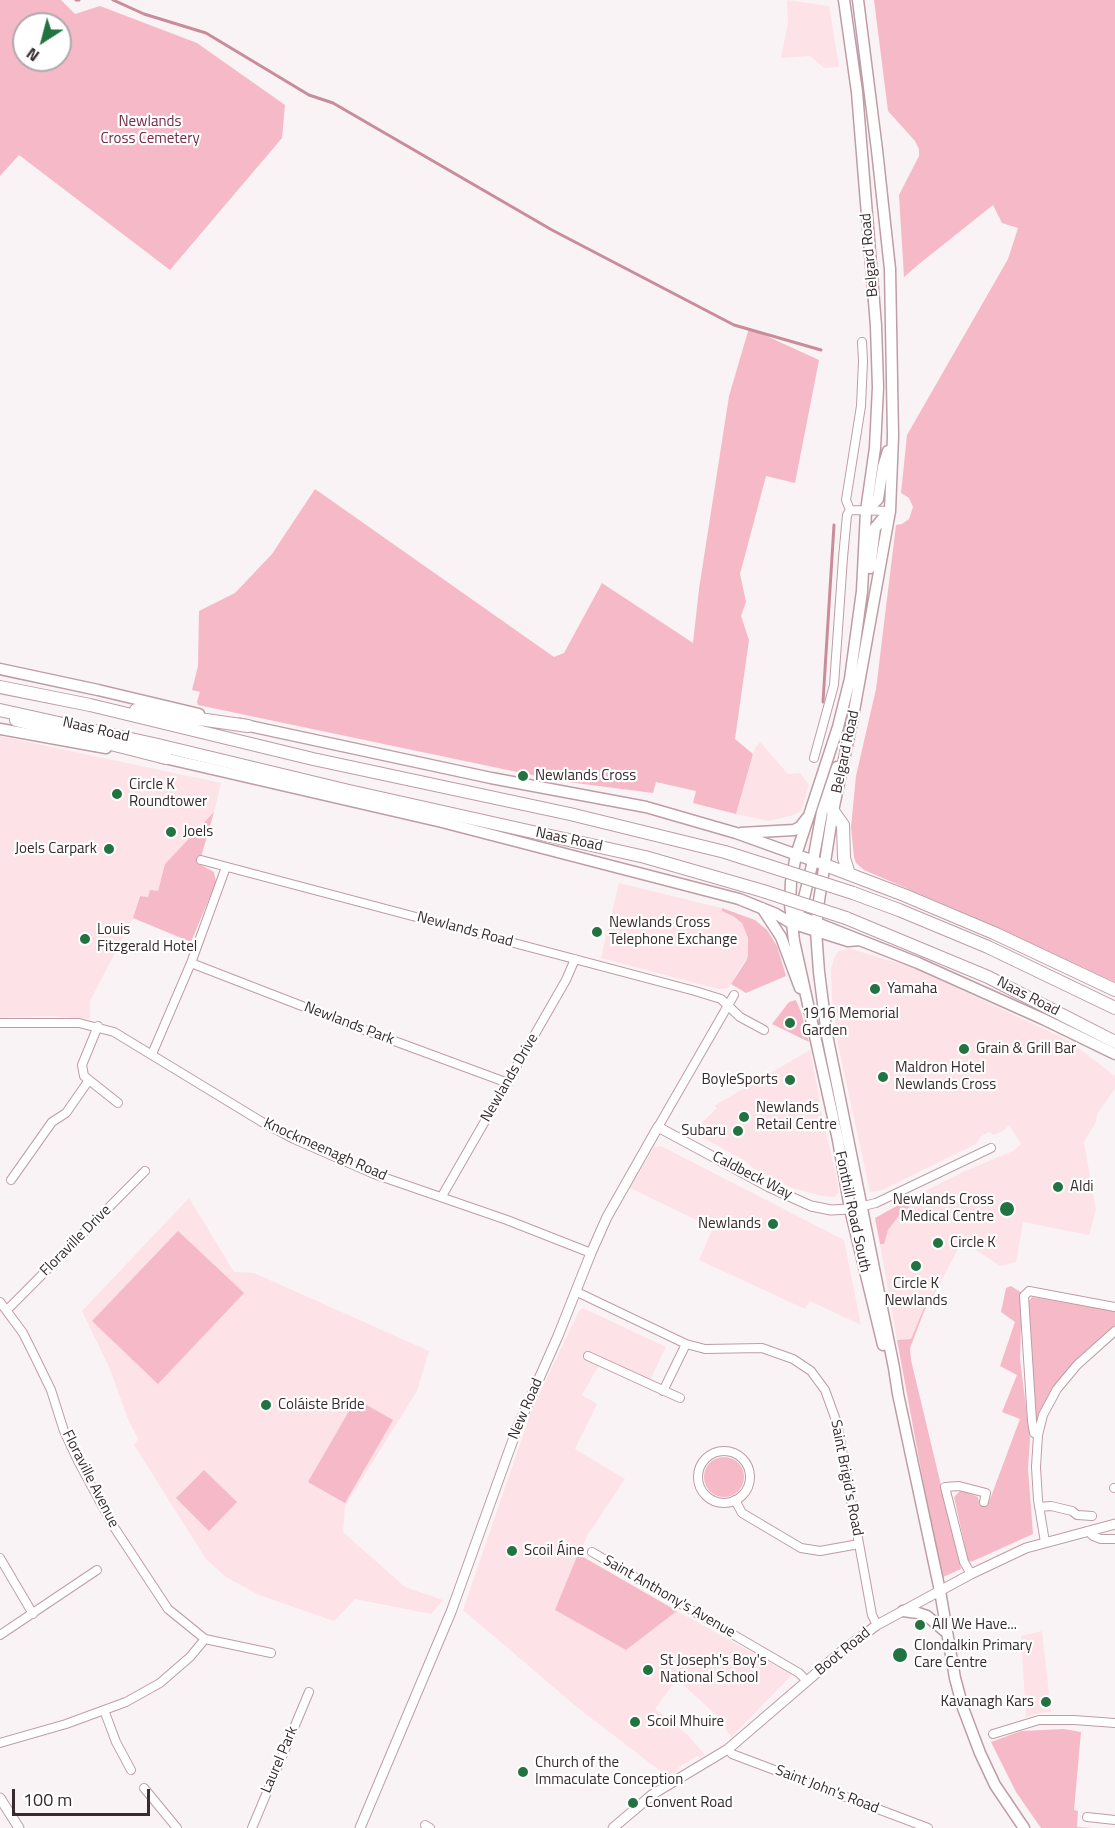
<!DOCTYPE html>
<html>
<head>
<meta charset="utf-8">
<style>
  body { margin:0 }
  #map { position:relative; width:1115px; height:1828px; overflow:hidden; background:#faf3f5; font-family:"Titillium Web",sans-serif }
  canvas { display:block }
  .north { position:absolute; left:12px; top:12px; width:60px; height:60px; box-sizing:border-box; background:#fff; border:2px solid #afaaab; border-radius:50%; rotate:216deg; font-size:16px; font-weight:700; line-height:24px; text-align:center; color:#382a2d }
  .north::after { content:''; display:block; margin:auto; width:21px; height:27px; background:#227242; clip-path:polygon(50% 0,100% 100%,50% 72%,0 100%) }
  .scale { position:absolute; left:12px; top:1789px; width:138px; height:27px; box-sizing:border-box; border:3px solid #382a2d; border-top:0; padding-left:8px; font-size:18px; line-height:21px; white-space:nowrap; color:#382a2d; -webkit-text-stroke:4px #fff; paint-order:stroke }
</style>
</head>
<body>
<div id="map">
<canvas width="1115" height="1828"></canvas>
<div class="north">N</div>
<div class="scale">100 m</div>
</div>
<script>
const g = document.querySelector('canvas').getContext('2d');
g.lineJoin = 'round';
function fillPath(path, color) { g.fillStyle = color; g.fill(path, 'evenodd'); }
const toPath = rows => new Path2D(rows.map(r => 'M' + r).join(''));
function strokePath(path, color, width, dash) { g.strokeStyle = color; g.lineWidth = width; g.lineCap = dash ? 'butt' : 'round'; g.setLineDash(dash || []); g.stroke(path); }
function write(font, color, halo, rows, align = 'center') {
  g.font = font + ' "Titillium Web",sans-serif'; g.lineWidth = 4.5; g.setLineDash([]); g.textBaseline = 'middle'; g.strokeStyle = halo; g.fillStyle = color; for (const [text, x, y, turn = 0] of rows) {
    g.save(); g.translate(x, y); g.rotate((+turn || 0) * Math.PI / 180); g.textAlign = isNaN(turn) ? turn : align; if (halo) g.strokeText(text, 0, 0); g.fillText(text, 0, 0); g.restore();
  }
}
fillPath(toPath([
  [787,0,829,6,839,67,824,68,810,56,781,58,788,23],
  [0,736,221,783,214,812,165,864,158,891,148,897,139,896,133,918,90,1001,90,1019,51,1016,0,1017],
  [760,742,788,774,800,773,809,785,801,811,794,815,769,821,736,814,755,748],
  [619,883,722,908,722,911,733,916,742,923,748,938,748,955,728,988,718,989,601,958],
  [848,948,914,968,1059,1036,1072,1043,1115,1076,1115,1089,1097,1114,1096,1122,1084,1142,1096,1210,1089,1235,1023,1222,1016,1262,1000,1266,964,1242,958,1243,959,1247,939,1285,924,1308,911,1339,897,1340,880,1244,884,1243,888,1230,901,1213,915,1203,913,1197,965,1171,1013,1151,1021,1144,1009,1125,1003,1131,994,1135,989,1132,980,1137,976,1144,882,1190,870,1192,839,1049,832,999,831,969,834,958,838,952],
  [810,1050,824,1125,836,1174,839,1192,835,1197,822,1196,792,1188,754,1169,744,1160,692,1132,717,1108,714,1106],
  [661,1146,844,1240,861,1325,810,1301,805,1309,699,1260,713,1228,630,1188,654,1147],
  [189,1198,234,1272,254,1273,429,1351,417,1391,345,1506,343,1532,405,1587,443,1600,431,1614,355,1599,334,1621,259,1595,226,1577,206,1559,134,1445,138,1439,128,1419,109,1367,82,1311],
  [583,1308,666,1347,650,1380,590,1352,587,1358,599,1365,582,1395,597,1404,575,1449,625,1479,587,1536,555,1610,626,1650,677,1611,792,1675,731,1737,717,1716,677,1679,655,1709,687,1734,705,1755,700,1757,697,1756,678,1768,675,1773,668,1777,578,1708,463,1610,532,1409,579,1311],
  [1042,1631,1051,1712,1039,1713,1026,1717,1021,1636]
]), '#fde2e8');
fillPath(toPath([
  [0,0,61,0,75,14,100,6,197,43,285,105,282,138,170,270,19,155,0,176],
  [24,24,60,24,60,60,24,60],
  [874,0,1115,0,1115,982,990,924,864,870,856,863,854,857,851,827,856,776,876,689,896,525,902,524,909,519,913,507,909,498,901,493,907,435,1008,259,1018,228,1002,223,993,205,919,264,904,277,899,195,919,156,919,149,915,141,888,111],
  [749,328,819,360,795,483,766,476,740,574,746,602,741,616,749,640,735,739,753,754,736,814,693,803,696,791,656,782,653,793,560,781,198,705,197,702,200,692,192,690,198,666,199,611,235,593,272,554,315,489,554,657,564,653,602,583,693,643,699,589,729,396],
  [214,812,199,864,214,872,216,882,191,942,133,918,140,896,148,897,150,890,158,891,165,864],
  [722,908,755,920,767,930,777,946,786,976,746,993,731,984,746,961,748,955,748,938,742,923,733,916,722,911],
  [796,1000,801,1012,809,1042,772,1024,789,1002],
  [913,1197,915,1203,901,1213,888,1230,884,1244,880,1244,875,1218],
  [178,1231,244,1293,158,1384,92,1321],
  [939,1285,925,1309,910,1348,911,1360,961,1569,941,1578,897,1340,911,1339,924,1308],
  [1011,1286,1022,1293,1020,1359,1030,1439,1028,1469,1033,1534,971,1562,968,1560,954,1497,961,1490,978,1497,979,1502,989,1502,1020,1419,1002,1412,1017,1375,1000,1366,1015,1322,1001,1312,1006,1288],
  [1032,1297,1115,1311,1115,1326,1095,1346,1040,1414,1036,1423,1027,1303],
  [356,1399,393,1420,345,1503,308,1482],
  '704 1477a20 20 0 1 1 40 0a20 20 0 1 1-40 0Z',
  [204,1470,237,1502,209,1531,176,1498],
  [578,1554,677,1611,626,1650,555,1610],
  [1064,1729,1081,1732,1074,1810,1078,1811,1077,1827,1092,1828,1041,1828,1016,1792,991,1742,1021,1731]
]), '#f6b9c7');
strokePath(toPath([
  [76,0,79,0],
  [113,0,144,14,206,33,309,95,333,103,552,230,734,325,821,350],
  [823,702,834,525]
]), '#c98c9b', 3);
const minor = toPath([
  [862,342,863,361,861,406,846,500,850,510,890,511],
  [814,758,834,685,843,558,847,515,850,510],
  [201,860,695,991,721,999,740,1017,764,1030],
  [191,963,351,1025,508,1083],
  [0,1023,79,1023,114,1032,262,1122,294,1139,374,1174,507,1220,591,1253],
  [98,1026,82,1065,84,1076,118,1103],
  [152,1054,191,963,226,867],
  [658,1127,734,995],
  [11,1180,52,1122,66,1113,89,1080],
  [442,1196,566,980,575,959],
  [850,1209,876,1203,991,1148],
  [577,1292,686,1344,705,1349,762,1348,793,1359,811,1371,825,1390,837,1423,872,1615,877,1625],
  [0,1302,23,1333,34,1355,51,1390,64,1431,78,1461,112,1524,168,1609,205,1639,271,1653],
  [7,1310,145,1171],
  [588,1356,680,1398],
  [663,1391,686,1344],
  [1038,1435,1034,1433,1032,1421,1024,1296,1029,1291,1115,1307],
  '698 1477a26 26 0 1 1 52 0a26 26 0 1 1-52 0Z',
  [1114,1488,1115,1488],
  [735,1500,742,1513,801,1548,820,1551,859,1544],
  [1039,1507,1051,1506,1072,1511,1077,1515,1092,1516],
  [1088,1531,1093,1536,1101,1539,1115,1539],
  [1045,1542,1038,1500,1036,1467,1038,1435,1043,1415,1057,1389,1077,1365,1115,1331],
  [592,1552,799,1673,807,1681],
  [0,1558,33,1614],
  [971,1574,964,1562,945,1487,959,1486,986,1493,984,1502],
  [0,1635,97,1570],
  [104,1710,116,1742,131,1770],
  [993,1734,1039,1720,1074,1720,1115,1723],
  [0,1743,66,1724,126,1702,160,1683,190,1657,205,1639],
  [728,1749,732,1754,928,1828],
  [144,1788,177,1828],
  [1087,1817,1115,1820],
  [425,1825,430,1828],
  [252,1828,309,1692]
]);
const tertiary = toPath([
  [0,1798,19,1828],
  [360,1828,451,1612,518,1426,558,1336,591,1253,607,1217,658,1127,769,1187,811,1206,831,1210,850,1209],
  [613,1828,653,1794,728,1749,842,1651,877,1625,971,1574,1026,1548,1115,1524]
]);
const secondary = toPath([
  [844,0,857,92,876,326,878,387,875,448,866,511,862,591,850,679,838,727,796,855,791,882,790,904,794,941,838,1140,850,1209,883,1345],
  [858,0,877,150,890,269,893,436,890,511,852,722,833,811,818,907,816,931,819,972,827,1035,838,1089,894,1368,898,1394,940,1591,955,1678,963,1708,980,1753,995,1785,1024,1828],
  [866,511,878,499,883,467,888,451],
  [870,568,875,528,889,511],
  [0,669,98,690,199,714],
  [240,724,491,778,646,807,736,833,825,865],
  [0,729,106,748],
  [160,757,442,822,739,899,776,914,791,923,848,941,860,940],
  [741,833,794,830,800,827,807,818],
  [790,904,795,914,799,916,918,963,1043,1019,1115,1054],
  [762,908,781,937,800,988],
  [799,910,803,902,813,861,822,812,837,767],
  [903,1611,918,1613,927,1616,947,1633]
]);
const trunk = toPath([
  [0,687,90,705,313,759,570,814,725,852,769,866],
  [0,710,158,745,349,791,645,857,763,891],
  [136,710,248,726],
  [16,720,166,758],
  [833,811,843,825,844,858,849,874],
  [825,865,904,895,994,933,1115,990],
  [853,893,899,910,988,947,1115,1008],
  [846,918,988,977,1115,1042]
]);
strokePath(minor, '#be9da5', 10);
strokePath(tertiary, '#be9da5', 11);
strokePath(secondary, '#be9da5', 13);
strokePath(trunk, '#be9da5', 14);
strokePath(minor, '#fff', 8);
strokePath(tertiary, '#fff', 9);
strokePath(secondary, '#fff', 10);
strokePath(trunk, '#fff', 12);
const trunkBridge = toPath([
  [769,866,853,893],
  [763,891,846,918]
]);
strokePath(trunkBridge, '#be9da5', 14, []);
strokePath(trunkBridge, '#fff', 12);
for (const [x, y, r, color] of [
  [523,776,6,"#227242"],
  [117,794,6,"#227242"],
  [171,832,6,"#227242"],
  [109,849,6,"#227242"],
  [597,932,6,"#227242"],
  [85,939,6,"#227242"],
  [875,989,6,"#227242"],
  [790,1023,6,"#227242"],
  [964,1049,6,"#227242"],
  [883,1077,6,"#227242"],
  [790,1080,6,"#227242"],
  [744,1117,6,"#227242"],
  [738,1131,6,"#227242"],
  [1058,1187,6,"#227242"],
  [1007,1209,8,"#227242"],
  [773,1224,6,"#227242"],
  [938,1243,6,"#227242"],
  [916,1266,6,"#227242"],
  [266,1405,6,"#227242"],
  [512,1551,6,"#227242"],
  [920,1625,6,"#227242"],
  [900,1655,8,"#227242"],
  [648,1670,6,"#227242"],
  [1046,1702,6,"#227242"],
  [635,1722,6,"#227242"],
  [523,1772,6,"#227242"],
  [633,1803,6,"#227242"]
]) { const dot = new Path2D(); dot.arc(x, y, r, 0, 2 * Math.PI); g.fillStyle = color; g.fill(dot); strokePath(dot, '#fff', 2); }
write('15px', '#742a42', '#fff', [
  ["Newlands",150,122],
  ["Cross Cemetery",150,139]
]);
write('15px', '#382a2d', '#fff', [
  ["Belgard Road",870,255,-95],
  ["Naas Road",96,730,13],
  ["Belgard Road",846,752,-78],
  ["Naas Road",569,840,12],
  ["Newlands Road",465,930,15],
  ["Naas Road",1028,997,27],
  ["Newlands Park",349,1024,21],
  ["Newlands Drive",510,1078,-60],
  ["Knockmeenagh Road",325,1150,24],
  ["Caldbeck Way",752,1176,27],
  ["Fonthill Road South",852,1212,78],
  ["Floraville Drive",76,1241,-45],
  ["New Road",526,1409,-67],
  ["Saint Brigid's Road",846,1478,79],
  ["Floraville Avenue",90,1479,63],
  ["Saint Anthony's Avenue",669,1597,30],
  ["Boot Road",843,1652,-39],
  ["Laurel Park",280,1760,-67],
  ["Saint John's Road",827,1790,21]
]);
write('15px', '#382a2d', '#fff', [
  ["Newlands Cross",535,776],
  ["Circle K",129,785],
  ["Roundtower",129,802],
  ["Joels",183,832],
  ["Joels Carpark",97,849,"right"],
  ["Newlands Cross",609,923],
  ["Telephone Exchange",609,940],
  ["Louis",97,930],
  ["Fitzgerald Hotel",97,947],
  ["Yamaha",887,989],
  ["1916 Memorial",802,1014],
  ["Garden",802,1031],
  ["Grain & Grill Bar",976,1049],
  ["Maldron Hotel",895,1068],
  ["Newlands Cross",895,1085],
  ["BoyleSports",778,1080,"right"],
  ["Newlands",756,1108],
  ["Retail Centre",756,1125],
  ["Subaru",726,1131,"right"],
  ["Aldi",1070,1187],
  ["Newlands Cross",994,1200,"right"],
  ["Medical Centre",994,1217,"right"],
  ["Newlands",761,1224,"right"],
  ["Circle K",950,1243],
  ["Circle K",916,1284,"center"],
  ["Newlands",916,1301,"center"],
  ["Coláiste Bríde",278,1405],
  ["Scoil Áine",524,1551],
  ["All We Have...",932,1625],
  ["Clondalkin Primary",914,1646],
  ["Care Centre",914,1663],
  ["St Joseph's Boy's",660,1661],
  ["National School",660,1678],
  ["Kavanagh Kars",1034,1702,"right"],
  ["Scoil Mhuire",647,1722],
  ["Church of the",535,1763],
  ["Immaculate Conception",535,1780],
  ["Convent Road",645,1803]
], 'left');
</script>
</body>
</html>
